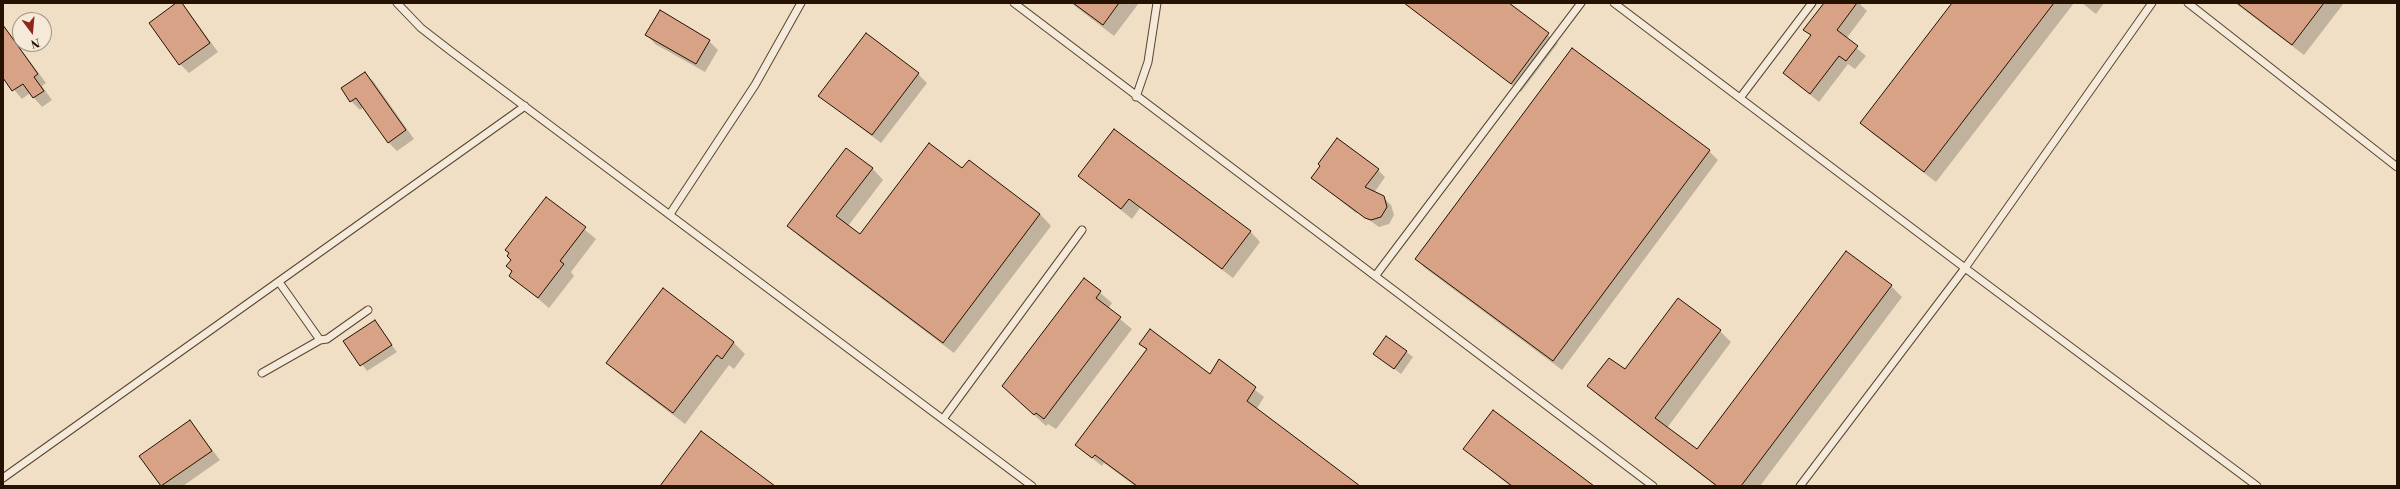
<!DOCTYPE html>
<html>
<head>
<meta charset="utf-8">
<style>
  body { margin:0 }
  #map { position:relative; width:2400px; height:489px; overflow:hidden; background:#f0dfc5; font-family:"Libre Bodoni",serif }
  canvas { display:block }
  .frame { position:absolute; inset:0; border:4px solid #251200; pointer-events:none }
  .north { position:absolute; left:12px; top:12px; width:40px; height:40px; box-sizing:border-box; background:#f5ead9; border:1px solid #a29482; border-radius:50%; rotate:164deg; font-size:11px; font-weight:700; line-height:16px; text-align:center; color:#251200 }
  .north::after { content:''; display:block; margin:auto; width:14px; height:18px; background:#8f2418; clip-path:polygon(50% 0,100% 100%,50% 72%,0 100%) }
</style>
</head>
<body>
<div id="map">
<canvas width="2400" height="489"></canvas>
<div class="frame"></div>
<div class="north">N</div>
</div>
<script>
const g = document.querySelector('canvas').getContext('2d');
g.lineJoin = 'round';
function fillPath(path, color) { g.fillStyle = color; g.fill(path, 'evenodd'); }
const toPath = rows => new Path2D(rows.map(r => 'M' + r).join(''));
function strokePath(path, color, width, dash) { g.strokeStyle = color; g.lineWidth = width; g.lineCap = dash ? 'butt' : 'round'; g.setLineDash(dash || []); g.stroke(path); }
fillPath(toPath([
  [178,3,181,3,188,11,218,52,189,73,180,64],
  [1071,3,1139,3,1114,36],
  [1405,3,1507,3,1558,43,1521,92],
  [1825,3,1859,3,1867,11,1846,39,1866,56,1855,69,1848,64,1819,102,1784,73,1812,36,1805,29],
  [1953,3,2074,3,1936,182,1873,134,1861,123],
  [2082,3,2104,3,2096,14],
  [2235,3,2344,3,2304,55],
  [3,25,46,83,42,86,52,100,42,107,30,93,22,99,3,77],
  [647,35,709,41,718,50,705,72,655,44],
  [1572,50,1709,151,1718,160,1562,370,1425,268,1416,259],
  [365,73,374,82,414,139,397,151,388,142,364,107,360,110,351,101],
  [918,74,927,83,881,143,820,96],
  [969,161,1040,214,1051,226,954,353,800,237,789,226,872,168,883,180,848,226,860,235,962,169],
  [1378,170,1385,177,1374,193,1383,197,1391,205,1394,215,1389,224,1379,227,1357,211,1356,213,1312,178],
  [1079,176,1250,231,1260,242,1233,278,1140,208,1132,219],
  [546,198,596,239,571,272,574,276,549,308,510,275,513,272,512,260],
  [1084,279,1112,303,1108,309,1132,329,1056,429,1048,424,1046,426,1003,386],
  [1891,286,1902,297,1760,486,1716,486,1600,397,1589,386,1720,331,1731,342,1667,428,1697,451],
  [663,290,734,343,745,354,734,369,729,365,685,424,619,374,608,363],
  [374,321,397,352,367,371,345,341],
  [1387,337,1413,357,1401,374,1375,354],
  [1141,344,1210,376,1219,361,1264,397,1256,410,1358,486,1135,486,1104,463,1102,466,1076,445,1147,351],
  [190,421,220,460,183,486,162,486,141,456],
  [1465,449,1593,486,1510,486]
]), '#0003');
const building = toPath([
  [176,3,182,3,210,43,179,65,149,23,176,3],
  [1073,3,1119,3,1103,25,1073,3],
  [1404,3,1509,3,1549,33,1511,84,1404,3],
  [1824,3,1857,3,1837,30,1858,46,1846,61,1839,56,1810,94,1783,73,1811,35,1803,30,1824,3],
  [1952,3,2054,3,1924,172,1860,123,1952,3],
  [2237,3,2324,3,2292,45,2237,3],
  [660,10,710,40,696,64,645,35,660,10],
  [3,25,38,74,34,77,44,91,33,98,23,84,12,91,3,78,3,25],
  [866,33,919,73,872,135,818,96,866,33],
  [1572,48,1710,150,1553,361,1415,259,1572,48],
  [365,72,406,130,388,143,356,98,350,102,341,88,365,72],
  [1114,129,1251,231,1222,269,1129,199,1121,209,1078,176,1114,129],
  [1337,138,1379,169,1365,187,1384,196,1387,207,1381,217,1371,220,1365,218,1311,178,1320,166,1318,164,1337,138],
  [929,143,962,168,969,160,1040,214,943,343,787,226,846,148,873,168,836,216,860,234,929,143],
  [546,197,586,227,560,261,564,264,538,298,509,276,512,271,506,266,511,260,507,256,509,253,505,250,546,197],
  [1846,251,1892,285,1741,486,1717,486,1587,386,1609,358,1625,369,1678,298,1721,330,1655,418,1697,449,1846,251],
  [1084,278,1101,291,1096,298,1121,317,1044,419,1036,413,1034,415,1002,386,1084,278],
  [663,288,734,342,722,359,717,355,673,413,606,363,663,288],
  [375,320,392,345,360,366,343,341,375,320],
  [1150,329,1210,374,1219,359,1256,387,1247,401,1360,486,1137,486,1095,455,1092,458,1075,445,1147,349,1139,344,1150,329],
  [1386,336,1407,351,1394,369,1373,354,1386,336],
  [1493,410,1594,486,1512,486,1463,449,1493,410],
  [190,420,212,451,161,486,139,456,190,420],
  [701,431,732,454,775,486,660,486,701,431]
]);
fillPath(building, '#d8a286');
strokePath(building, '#251200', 1);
const lane = toPath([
  [397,3,421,28,452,52,1032,486],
  [1014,3,1653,486],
  [1614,3,1965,268,1800,486],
  [2152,3,1965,268,2257,486],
  [2188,3,2397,167],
  [1136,97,1148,62,1157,3],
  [1740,98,1812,3],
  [670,214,755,85,801,3],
  [1376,275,1581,3],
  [279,282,320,340,327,339,368,310],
  [262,373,320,340],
  [943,419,1082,230],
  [3,478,525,106]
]);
strokePath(lane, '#584531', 9);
strokePath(lane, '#f5ead9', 7);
</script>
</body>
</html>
